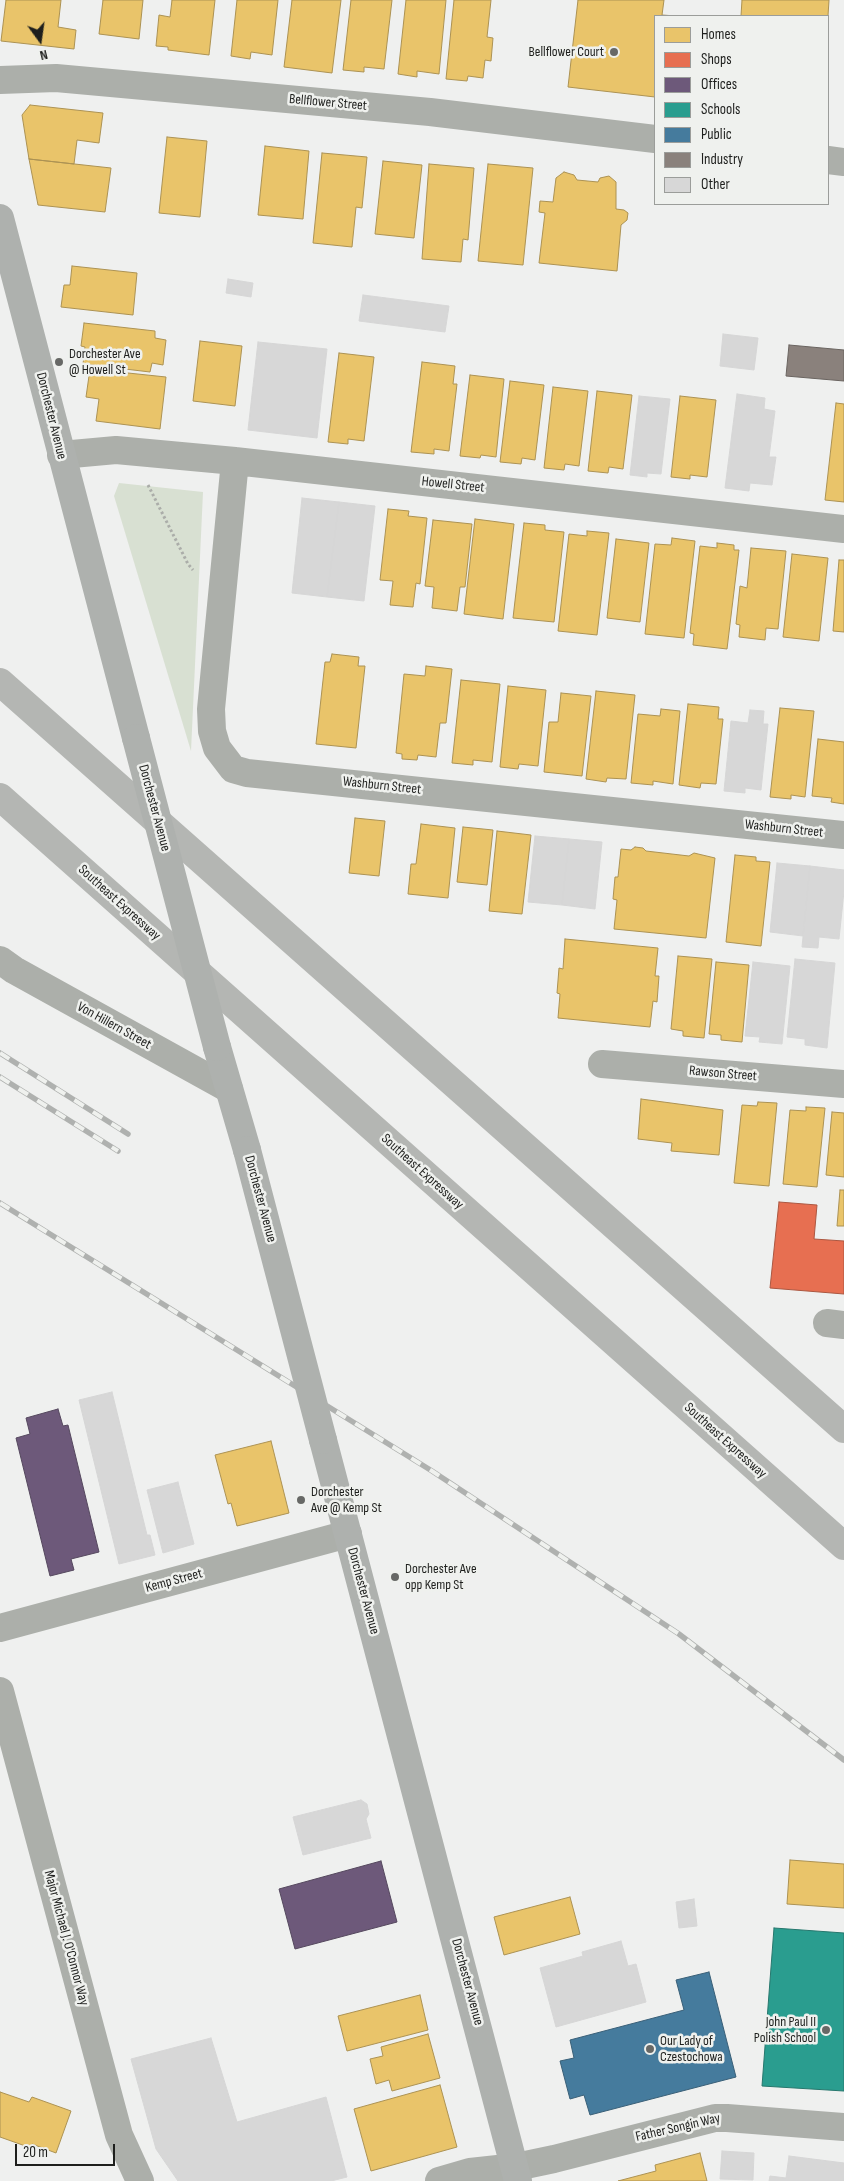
<!DOCTYPE html>
<html>
<head>
<meta charset="utf-8">
<style>
  body { margin:0 }
  #map { position:relative; width:844px; height:2181px; overflow:hidden; background:#eff0ef; font-family:"Sofia Sans Condensed",sans-serif }
  canvas { display:block }
  .legend { position:absolute; left:654px; top:15px; width:175px; height:190px; box-sizing:border-box; background:#eff1ee; border:1px solid #9b9d9a; margin:0; padding:6px 9px; list-style:none; font-size:15px; color:#1e1f1d }
  .legend li { display:flex; align-items:center; gap:10px; height:25px }
  .legend b { width:25px; border:1px solid #9b9d9a }
  .north { position:absolute; left:15px; top:15px; width:50px; height:50px; -webkit-text-stroke:4px #eff1ee; paint-order:stroke; rotate:166deg; font-size:14px; font-weight:700; line-height:20px; text-align:center; color:#1e1f1d }
  .north::after { content:''; display:block; margin:auto; width:18px; height:22px; background:#1e1f1d; clip-path:polygon(50% 0,100% 100%,50% 72%,0 100%) }
  .scale { position:absolute; left:15px; top:2144px; width:100px; height:22px; box-sizing:border-box; border:2px solid #1e1f1d; border-top:0; padding-left:6px; font-size:15px; line-height:18px; white-space:nowrap; color:#1e1f1d; -webkit-text-stroke:4px #eff1ee; paint-order:stroke }
</style>
</head>
<body>
<div id="map">
<canvas width="844" height="2181"></canvas>
<ul class="legend">
<li><b style="height:14px;background:#e9c46a"></b>Homes</li>
<li><b style="height:14px;background:#e76f51"></b>Shops</li>
<li><b style="height:14px;background:#6d597a"></b>Offices</li>
<li><b style="height:14px;background:#2a9d8f"></b>Schools</li>
<li><b style="height:14px;background:#457b9d"></b>Public</li>
<li><b style="height:14px;background:#8a817c"></b>Industry</li>
<li><b style="height:14px;background:#d7d7d7"></b>Other</li>
</ul>
<div class="north">N</div>
<div class="scale">20 m</div>
</div>
<script>
const g = document.querySelector('canvas').getContext('2d');
g.lineJoin = 'round';
function fillPath(path, color) { g.fillStyle = color; g.fill(path, 'evenodd'); }
const toPath = rows => new Path2D(rows.map(r => 'M' + r).join(''));
function strokePath(path, color, width, dash) { g.strokeStyle = color; g.lineWidth = width; g.lineCap = dash ? 'butt' : 'round'; g.setLineDash(dash || []); g.stroke(path); }
function write(font, color, halo, rows, align = 'center') {
  g.font = font + ' "Sofia Sans Condensed",sans-serif'; g.lineWidth = 5; g.setLineDash([]); g.textBaseline = 'middle'; g.strokeStyle = halo; g.fillStyle = color; for (const [text, x, y, turn = 0] of rows) {
    g.save(); g.translate(x, y); g.rotate((+turn || 0) * Math.PI / 180); g.textAlign = isNaN(turn) ? turn : align; if (halo) g.strokeText(text, 0, 0); g.fillText(text, 0, 0); g.restore();
  }
}
fillPath(toPath([
  [119,483,203,492,191,751,114,496]
]), '#d8e0d2');
const homes = toPath([
  [6,0,61,0,58,27,76,30,74,49,1,41,6,0],
  [103,0,143,0,139,39,99,34,103,0],
  [172,0,215,0,209,55,168,50,168,47,156,46,159,15,170,17,172,0],
  [237,0,278,0,272,55,251,52,250,59,231,56,237,0],
  [292,0,341,0,332,73,284,67,292,0],
  [351,0,392,0,384,69,364,67,364,72,343,70,351,0],
  [406,0,446,0,439,74,417,71,417,77,398,74,406,0],
  [454,0,491,0,487,37,493,38,491,61,485,60,483,78,468,76,467,81,446,79,454,0],
  [578,0,664,0,662,15,676,16,655,16,655,97,568,87,578,0],
  [742,0,829,0,828,16,741,16,742,0],
  [30,105,103,113,99,143,77,140,74,164,29,159,22,115,30,105],
  [167,137,207,141,200,217,159,213,167,137],
  [265,146,309,151,303,219,258,215,265,146],
  [322,153,367,157,362,208,356,207,352,247,313,243,322,153],
  [29,159,111,168,105,212,38,205,29,159],
  [383,161,422,165,414,238,375,234,383,161],
  [429,164,474,168,468,240,463,239,461,262,422,259,429,164],
  [488,164,533,168,523,265,478,261,488,164],
  [564,172,574,175,577,180,598,182,600,178,609,176,616,182,616,209,624,210,628,213,627,220,621,225,617,271,539,263,545,213,539,212,540,201,553,202,556,178,564,172],
  [72,266,137,273,133,315,61,307,64,285,70,285,72,266],
  [84,323,155,331,155,338,166,340,163,365,152,363,150,372,83,364,85,347,81,346,84,323],
  [200,341,242,346,235,406,193,401,200,341],
  [339,353,374,357,364,441,348,439,348,444,328,442,339,353],
  [422,362,455,366,453,384,457,384,449,451,434,449,434,454,411,452,422,362],
  [90,369,166,377,160,429,96,421,99,399,86,397,90,369],
  [470,375,504,379,496,457,481,455,480,458,460,456,470,375],
  [510,381,544,385,535,460,522,458,521,464,500,462,510,381],
  [553,387,588,391,579,466,565,464,564,470,544,468,553,387],
  [597,391,632,395,623,469,609,467,608,473,588,471,597,391],
  [680,396,716,400,707,477,690,475,690,479,671,477,680,396],
  [836,403,844,404,844,502,825,500,836,403],
  [388,509,409,511,408,516,427,518,420,584,416,583,413,607,390,605,393,581,380,580,388,509],
  [475,519,514,524,503,619,464,614,475,519],
  [433,520,472,524,465,587,460,587,457,611,432,608,434,587,425,586,433,520],
  [524,523,545,525,545,530,564,532,554,622,513,618,524,523],
  [587,531,609,533,597,635,558,631,569,534,587,536,587,531],
  [672,538,695,541,684,638,645,634,655,544,671,545,672,538],
  [616,539,649,543,640,622,607,618,616,539],
  [717,543,734,545,734,550,739,550,727,649,693,645,694,634,690,633,700,546,717,548,717,543],
  [751,548,786,551,778,629,766,628,765,640,739,637,740,625,736,624,740,586,747,588,751,548],
  [792,554,828,558,819,641,783,637,792,554],
  [839,560,844,560,844,632,833,631,839,560],
  [332,654,359,657,358,666,365,666,356,748,316,744,325,662,330,662,332,654],
  [426,666,452,669,446,723,440,723,436,757,418,755,417,760,402,759,402,754,396,753,404,674,425,676,426,666],
  [461,680,500,684,492,762,473,760,473,765,452,763,461,680],
  [508,686,546,690,538,766,519,764,518,769,500,767,508,686],
  [596,691,635,695,626,779,607,778,606,782,586,779,596,691],
  [561,693,591,696,582,776,544,772,549,722,558,722,561,693],
  [688,704,719,707,718,719,723,719,716,784,701,783,700,788,679,785,688,704],
  [780,708,814,711,805,797,791,795,791,799,770,797,780,708],
  [661,709,680,711,673,784,653,781,653,785,631,783,638,714,660,716,661,709],
  [818,739,844,742,844,804,831,802,832,798,812,796,818,739],
  [355,818,385,821,379,876,349,873,355,818],
  [421,824,455,828,448,898,408,894,411,864,416,864,421,824],
  [463,827,493,830,487,885,457,882,463,827],
  [497,831,531,835,522,914,489,911,497,831],
  [635,847,643,848,646,851,689,856,694,853,715,858,706,938,614,929,617,900,613,899,615,877,618,877,621,849,631,850,635,847],
  [735,855,756,857,756,861,770,862,761,946,726,942,735,855],
  [565,939,658,948,655,976,659,976,657,1002,653,1001,650,1027,558,1018,560,994,557,993,559,968,563,969,565,939],
  [678,956,712,959,704,1038,683,1036,683,1031,671,1029,678,956],
  [716,962,749,965,742,1042,721,1040,721,1035,709,1034,716,962],
  [641,1099,723,1110,719,1155,671,1151,672,1143,638,1139,641,1099],
  [758,1102,777,1103,769,1186,734,1183,742,1105,757,1106,758,1102],
  [806,1107,825,1108,817,1187,783,1184,790,1110,806,1111,806,1107],
  [832,1112,844,1113,844,1177,826,1175,832,1112],
  [840,1190,844,1190,844,1226,837,1226,840,1190],
  [271,1441,289,1513,237,1526,231,1503,228,1504,215,1455,271,1441],
  [790,1860,844,1864,844,1908,787,1904,790,1860],
  [570,1897,580,1934,504,1955,494,1917,570,1897],
  [420,1995,428,2030,347,2051,338,2016,420,1995],
  [428,2034,440,2078,392,2091,389,2080,376,2084,370,2059,383,2056,381,2047,428,2034],
  [440,2085,457,2147,371,2171,354,2109,440,2085],
  [0,2092,29,2102,32,2097,71,2111,56,2153,32,2144,31,2148,0,2137,0,2092],
  [700,2153,707,2181,618,2181,656,2171,655,2165,700,2153]
]);
fillPath(homes, '#e9c46a');
strokePath(homes, '#ac9253', 1);
const shops = toPath([
  [779,1202,817,1205,814,1239,844,1241,844,1294,770,1288,779,1202]
]);
fillPath(shops, '#e76f51');
strokePath(shops, '#ab5741', 1);
const offices = toPath([
  [58,1409,63,1426,68,1425,99,1552,71,1559,74,1570,50,1576,16,1438,30,1434,26,1418,58,1409],
  [381,1861,397,1922,295,1949,279,1889,381,1861]
]);
fillPath(offices, '#6d597a');
strokePath(offices, '#55485e', 1);
const schools = toPath([
  [774,1928,844,1933,844,2091,762,2086,774,1928]
]);
fillPath(schools, '#2a9d8f');
strokePath(schools, '#26776d', 1);
const public = toPath([
  [709,1972,736,2077,590,2115,584,2095,570,2099,560,2061,574,2058,570,2040,684,2010,676,1980,709,1972]
]);
fillPath(public, '#457b9d');
strokePath(public, '#395f77', 1);
const industry = toPath([
  [789,345,844,350,844,381,786,376,789,345]
]);
fillPath(industry, '#8a817c');
strokePath(industry, '#6a6460', 1);
const building = toPath([
  [228,279,253,283,251,297,226,293,228,279],
  [363,295,449,306,445,332,359,321,363,295],
  [723,334,758,338,754,370,720,366,723,334],
  [258,342,327,349,317,438,248,430,258,342],
  [737,394,765,398,764,409,775,411,769,457,776,457,772,485,750,483,749,491,725,488,737,394],
  [639,396,670,399,661,474,647,473,647,477,630,475,639,396],
  [302,498,339,502,327,597,292,593,302,498],
  [339,502,375,506,364,601,327,597,339,502],
  [750,710,764,711,763,724,768,724,761,790,745,788,745,793,724,791,731,721,748,723,750,710],
  [535,836,569,839,562,905,528,902,535,836],
  [569,839,602,842,595,909,562,905,569,839],
  [777,863,810,866,803,936,770,932,777,863],
  [810,866,844,870,844,891,839,939,819,937,818,948,802,947,810,866],
  [795,959,835,963,827,1048,805,1045,805,1039,787,1037,795,959],
  [753,962,790,966,782,1044,759,1042,760,1037,745,1036,753,962],
  [112,1392,147,1535,150,1535,155,1555,119,1564,79,1400,112,1392],
  [178,1482,194,1544,163,1553,147,1490,178,1482],
  [361,1800,367,1804,369,1814,366,1819,371,1838,303,1855,293,1817,361,1800],
  [694,1899,697,1926,679,1928,676,1902,694,1899],
  [621,1941,628,1966,636,1964,646,2002,556,2027,540,1968,583,1956,582,1952,621,1941],
  [211,2038,237,2122,326,2097,347,2177,331,2181,178,2181,156,2149,131,2059,211,2038],
  [722,2151,754,2153,753,2180,720,2179,722,2151],
  [789,2156,844,2163,844,2181,769,2181,770,2176,786,2178,789,2156]
]);
fillPath(building, '#d7d7d7');
strokePath(building, '#d6d6d6', 1);
strokePath(toPath([
  [148,485,188,564,193,570]
]), '#abada9', 3, [2.5, 2.5]);
strokePath(toPath([
  [0,80,56,78,430,112,655,139],
  [828,160,844,162],
  [61,455,116,450,235,461,844,529],
  [235,461,211,709,212,731,217,748,233,769,247,773,844,835],
  [0,960,14,970,229,1089],
  [602,1064,844,1084],
  [827,1323,844,1325],
  [0,1628,348,1534],
  [0,1691,119,2135,140,2181],
  [439,2181,470,2172,516,2167,554,2159,715,2118,727,2118,844,2127]
]), '#acafaa', 28);
strokePath(toPath([
  [0,218,136,738],
  [217,1047,247,1150],
  [323,1440,518,2181]
]), '#aeb1ae', 28);
strokePath(toPath([
  [0,682,844,1429],
  [0,797,844,1546]
]), '#b4b6b3', 28);
const rail = toPath([
  [0,1053,128,1134],
  [0,1077,118,1151],
  [0,1203,432,1471,679,1634,844,1760]
]);
strokePath(rail, '#afb1af', 5.5);
strokePath(rail, '#eff1ee', 4, [11]);
strokePath(toPath([
  [136,738,217,1047],
  [247,1150,323,1440]
]), '#aeb1ae', 28);
for (const [x, y, r, color] of [
  [614,52,5,"#676866"],
  [59,362,5,"#676866"],
  [301,1500,5,"#676866"],
  [395,1577,5,"#676866"],
  [826,2030,5,"#676866"],
  [650,2049,5,"#676866"]
]) { const dot = new Path2D(); dot.arc(x, y, r, 0, 2 * Math.PI); g.fillStyle = color; g.fill(dot); strokePath(dot, '#eff1ee', 2); }
write('14px', '#1e1f1d', '#eff1ee', [
  ["Bellflower Court",604,52,"right"],
  ["Dorchester Ave",69,354],
  ["@ Howell St",69,370],
  ["Dorchester",311,1492],
  ["Ave @ Kemp St",311,1508],
  ["Dorchester Ave",405,1569],
  ["opp Kemp St",405,1585],
  ["John Paul II",816,2022,"right"],
  ["Polish School",816,2038,"right"],
  ["Our Lady of",660,2041],
  ["Czestochowa",660,2057]
], 'left');
write('14px', '#1e1f1d', '#eff1ee', [
  ["Bellflower Street",328,103,5],
  ["Dorchester Avenue",51,416,76],
  ["Howell Street",453,485,6],
  ["Washburn Street",382,786,6],
  ["Dorchester Avenue",154,808,75],
  ["Washburn Street",784,829,6],
  ["Southeast Expressway",119,903,42],
  ["Von Hillern Street",114,1026,29],
  ["Rawson Street",723,1074,5],
  ["Southeast Expressway",422,1172,42],
  ["Dorchester Avenue",260,1199,75],
  ["Southeast Expressway",725,1441,42],
  ["Kemp Street",174,1581,-15],
  ["Dorchester Avenue",363,1591,75],
  ["Major Michael J. O'Connor Way",66,1938,75],
  ["Dorchester Avenue",467,1982,75],
  ["Father Songin Way",678,2128,-13]
]);
</script>
</body>
</html>
